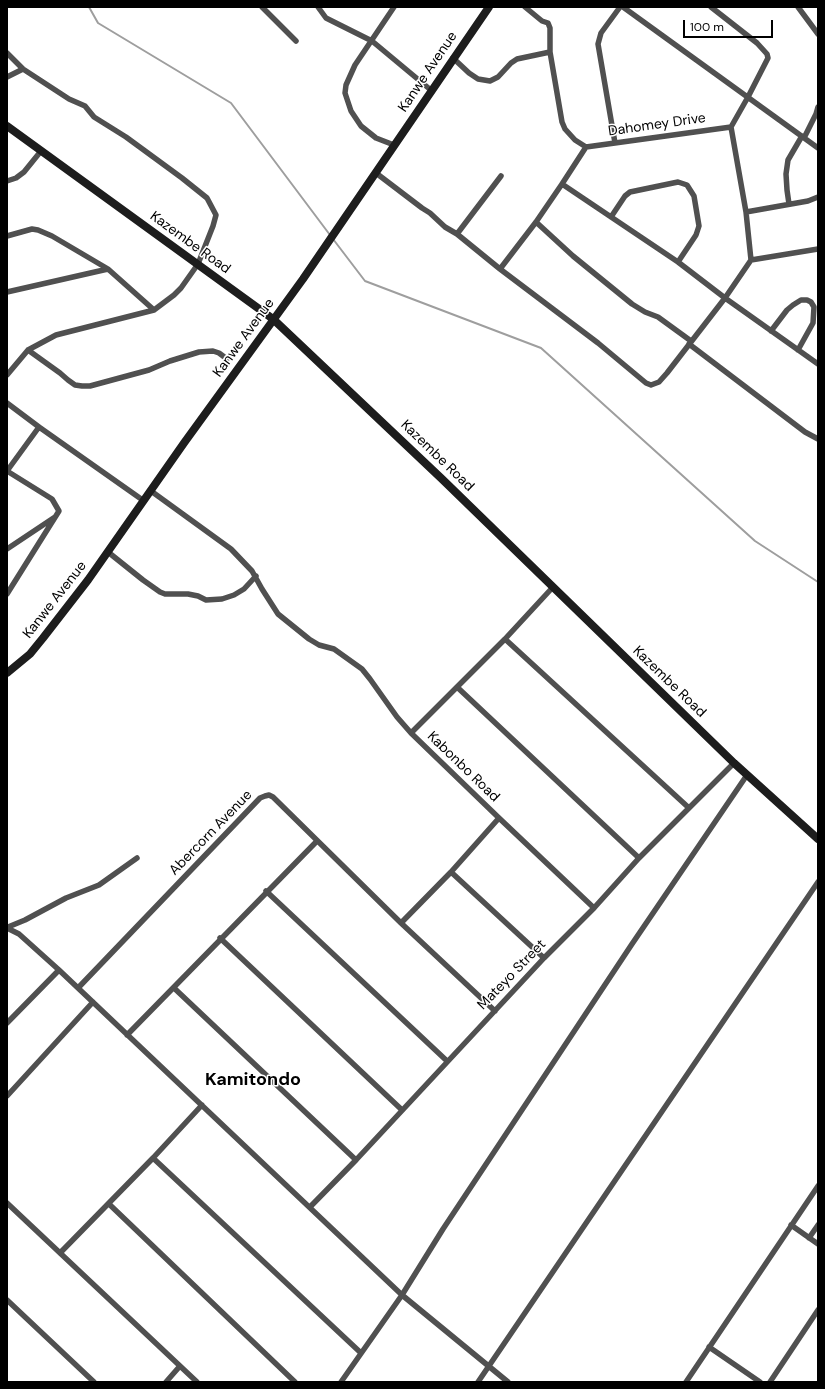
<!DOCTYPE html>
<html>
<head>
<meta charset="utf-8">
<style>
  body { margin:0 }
  #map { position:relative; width:825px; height:1389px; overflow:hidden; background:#fff; font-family:"DM Sans",sans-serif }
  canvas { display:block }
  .frame { position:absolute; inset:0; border:8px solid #000; pointer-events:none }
  .scale { position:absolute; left:683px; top:20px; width:90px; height:18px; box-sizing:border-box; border:2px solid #000; border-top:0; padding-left:5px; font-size:12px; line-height:14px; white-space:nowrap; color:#000; -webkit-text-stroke:3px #fff; paint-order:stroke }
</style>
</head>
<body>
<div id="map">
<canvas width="825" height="1389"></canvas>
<div class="frame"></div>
<div class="scale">100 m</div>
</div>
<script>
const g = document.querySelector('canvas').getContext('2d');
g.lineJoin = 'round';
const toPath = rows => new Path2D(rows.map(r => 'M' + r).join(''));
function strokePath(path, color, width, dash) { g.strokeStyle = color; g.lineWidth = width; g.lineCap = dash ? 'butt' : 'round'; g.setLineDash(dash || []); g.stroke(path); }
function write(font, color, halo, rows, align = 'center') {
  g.font = font + ' "DM Sans",sans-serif'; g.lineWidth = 3; g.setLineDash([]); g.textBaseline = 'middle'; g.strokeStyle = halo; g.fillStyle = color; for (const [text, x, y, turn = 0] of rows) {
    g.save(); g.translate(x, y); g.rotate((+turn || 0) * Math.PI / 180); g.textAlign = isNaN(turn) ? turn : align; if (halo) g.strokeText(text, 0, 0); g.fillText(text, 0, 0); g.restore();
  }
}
strokePath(toPath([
  [89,7,98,23,231,103,330,235],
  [333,239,365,281,541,348,755,541,818,582]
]), '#9e9e9e', 2);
strokePath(toPath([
  [262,7,296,41],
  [318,7,326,18,372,41,432,91],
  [525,7,542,21,548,23,550,28,550,52,562,122,565,129,575,140,586,147,562,184,678,262,725,298,818,364],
  [623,7,818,148],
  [798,7,818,34],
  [7,53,23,69,69,99,85,106,94,117,126,137,182,178,207,198,216,215,213,226,198,264,181,288,174,295,154,310,108,269,7,292],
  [453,58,469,73,478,79,490,81,498,77,511,63,517,59,550,52],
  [7,77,23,69],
  [804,138,816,114,818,107],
  [615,143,598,44,601,33,620,7],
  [394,145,376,138,361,126,351,111,345,93,346,85,355,65,394,7],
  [586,147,731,127],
  [376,173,422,208,430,213,445,227,457,234,500,269,598,343,646,383,651,385,659,382,667,373,725,298,751,260,746,212,731,127,748,97,768,58,767,54,757,43,711,7],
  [7,181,16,178,24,172,41,151],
  [789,204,787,190,786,174,788,160,802,136],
  [746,212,808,201,818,197],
  [611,217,625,196,630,192,678,182,687,185,694,196,699,226,696,235,678,262],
  [536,222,573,256,632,304,645,312,658,317,691,341],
  [457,234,501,176],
  [7,236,32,229,38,230,52,236,108,269],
  [751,260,818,249],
  [500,269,536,222,562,184],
  [771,331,787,310,793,305,801,300,807,300,811,302,814,307,813,323,798,350],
  [689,344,805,432,818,439],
  [28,350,60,373,68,380,75,385,82,386,90,386,149,370,170,361,199,352,213,351,219,353,227,359],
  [7,375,28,350,56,335,154,310],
  [7,403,39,427],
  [7,471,39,427,144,501],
  [7,471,52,499,59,511,7,594],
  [151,491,231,549,252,571,262,589,278,614,309,639,319,645,334,649,362,669,370,679,397,717,411,733],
  [7,549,55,517],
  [108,552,143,580,160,592,165,594,188,594,198,596,206,600,222,599,234,595,244,589,256,576],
  [553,587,505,639,411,733,499,818,594,908],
  [505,639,689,808],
  [457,687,639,858],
  [451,872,544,958],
  [266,891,447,1061],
  [8,927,25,920,66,898,99,885,137,858],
  [7,928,19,934,59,970,402,1295,508,1382],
  [220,938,402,1110],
  [78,988,260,798,265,796,269,795,273,797,401,923],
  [174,988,356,1160],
  [495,1011,401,923,451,872,499,818],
  [7,1023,59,970],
  [127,1035,317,841],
  [7,1096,93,1002],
  [153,1158,361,1353],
  [7,1203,197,1382],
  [109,1204,295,1382],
  [310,1207,356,1160,544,958,594,908,639,858,734,763],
  [791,1225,818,1244],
  [809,1238,818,1225],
  [60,1253,153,1158,202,1105],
  [7,1300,94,1382],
  [709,1347,760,1382],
  [166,1382,180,1366],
  [341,1382,402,1295,443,1229,632,944,747,775],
  [478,1382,818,882],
  [686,1382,818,1186],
  [770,1382,818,1310]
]), '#505050', 5.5);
strokePath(toPath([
  [7,126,273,319,442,479,734,763,818,839],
  [7,673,30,654,43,638,88,580,184,443,303,279,489,7]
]), '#1d1d1d', 8);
write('14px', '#000', '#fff', [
  ["Kanwe Avenue",428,72,-56],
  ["Dahomey Drive",657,125,-8],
  ["Kazembe Road",190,243,36],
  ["Kanwe Avenue",244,338,-54],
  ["Kazembe Road",437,456,44],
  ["Kanwe Avenue",55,600,-52],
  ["Kazembe Road",669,682,44],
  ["Kabonbo Road",463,767,44],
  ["Abercorn Avenue",211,833,-46],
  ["Mateyo Street",512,975,-46]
]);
write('bold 18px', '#000', '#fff', [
  ["Kamitondo",253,1080]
]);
</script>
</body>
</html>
